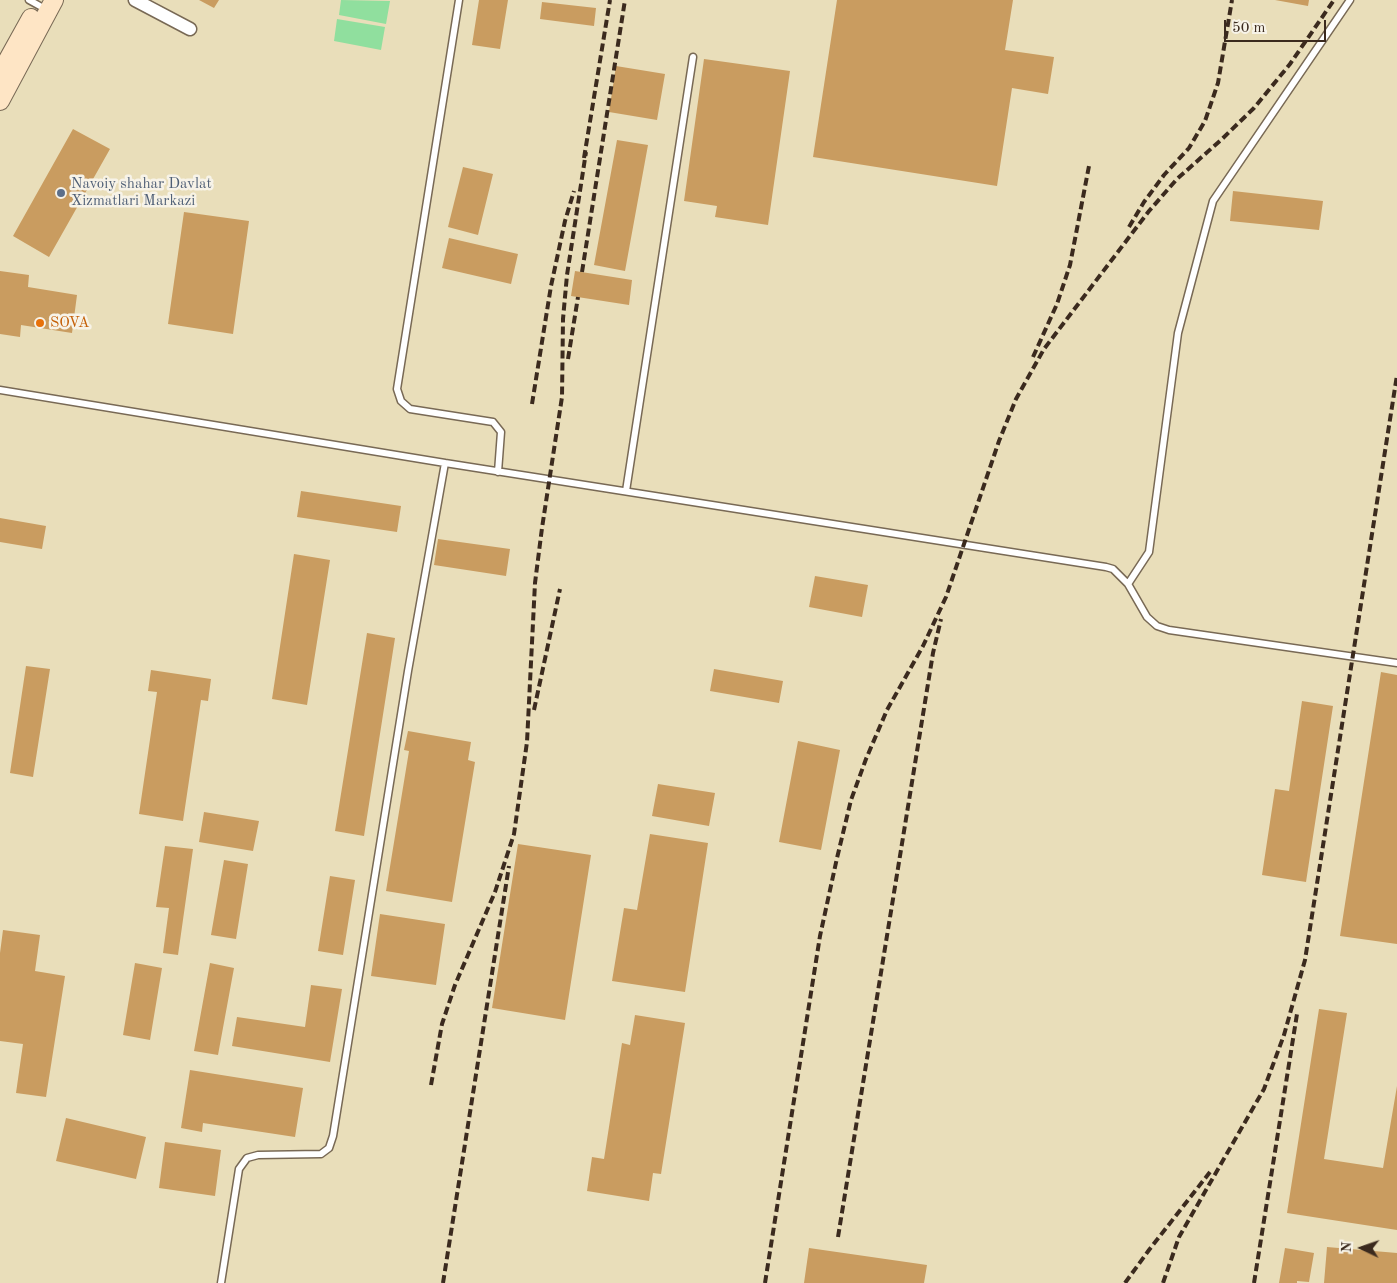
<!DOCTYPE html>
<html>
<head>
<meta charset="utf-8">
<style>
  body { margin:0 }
  #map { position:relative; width:1397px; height:1283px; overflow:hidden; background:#e9deba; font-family:"Old Standard TT",serif }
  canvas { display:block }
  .north { position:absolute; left:1337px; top:1223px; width:50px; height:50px; -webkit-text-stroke:4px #f7f3e8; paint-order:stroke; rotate:273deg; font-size:14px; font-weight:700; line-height:20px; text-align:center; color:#3b2a1e }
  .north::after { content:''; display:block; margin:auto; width:18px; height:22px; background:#3b2a1e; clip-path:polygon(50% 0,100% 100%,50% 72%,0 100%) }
  .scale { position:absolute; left:1224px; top:20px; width:102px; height:22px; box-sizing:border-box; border:2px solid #3b2a1e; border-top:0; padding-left:6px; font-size:15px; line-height:18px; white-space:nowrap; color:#3b2a1e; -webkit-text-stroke:4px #f7f3e8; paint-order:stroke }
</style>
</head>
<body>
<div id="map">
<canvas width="1397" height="1283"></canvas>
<div class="north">N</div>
<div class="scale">50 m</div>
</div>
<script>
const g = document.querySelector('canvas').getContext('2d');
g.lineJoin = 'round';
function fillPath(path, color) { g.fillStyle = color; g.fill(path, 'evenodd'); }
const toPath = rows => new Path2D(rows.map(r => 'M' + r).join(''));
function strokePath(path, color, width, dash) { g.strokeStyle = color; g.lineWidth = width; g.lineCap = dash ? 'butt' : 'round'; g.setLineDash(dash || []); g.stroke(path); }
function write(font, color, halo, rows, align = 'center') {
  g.font = font + ' "Old Standard TT",serif'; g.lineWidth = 5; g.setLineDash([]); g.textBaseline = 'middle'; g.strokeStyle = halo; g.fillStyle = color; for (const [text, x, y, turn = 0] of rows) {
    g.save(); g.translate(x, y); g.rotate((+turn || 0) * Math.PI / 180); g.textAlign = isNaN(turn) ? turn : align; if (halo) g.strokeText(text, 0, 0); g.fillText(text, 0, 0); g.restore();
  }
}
fillPath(toPath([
  [341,0,390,1,386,24,339,15],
  [337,19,385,27,381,50,334,41]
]), '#90df9e');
fillPath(toPath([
  [199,0,219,0,214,8],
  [479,0,508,0,500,49,472,45],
  [837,0,1013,0,1005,50,1054,57,1048,94,1012,88,997,186,813,157],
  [1275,0,1309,0,1308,6],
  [542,2,596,8,594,26,540,19],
  [704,59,790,71,768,225,715,217,717,206,684,201],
  [616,66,665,74,657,120,609,112],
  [73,129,110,149,49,257,13,236],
  [617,140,648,145,625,271,594,265],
  [463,167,493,174,478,235,448,227],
  [1233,191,1323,201,1319,230,1230,221],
  [184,212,249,221,233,334,168,324],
  [449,238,518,254,511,284,442,268],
  [0,271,29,275,28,287,77,295,72,333,21,325,20,337,0,334],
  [575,271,632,280,629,305,571,296],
  [301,491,401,506,397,532,297,517],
  [0,518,46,526,42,549,0,542],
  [438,539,510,549,506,576,434,565],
  [294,554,330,560,307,705,272,699],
  [815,576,868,585,862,617,809,607],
  [367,633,395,638,364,836,335,831],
  [26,666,50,669,33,777,10,773],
  [714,669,783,681,779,703,710,691],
  [151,670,211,679,208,701,201,700,183,821,139,814,157,692,148,691],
  [1381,672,1397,675,1397,944,1340,936],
  [1302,701,1333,706,1306,882,1262,875,1275,789,1289,791],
  [408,731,471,742,468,760,475,762,452,902,386,891,409,751,404,750],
  [798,741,840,750,821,850,779,842],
  [658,784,715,793,709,826,652,816],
  [204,812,259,821,253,851,199,842],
  [650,834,708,843,685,992,612,981,624,908,637,910],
  [518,844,591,855,565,1020,492,1008],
  [165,846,193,849,178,955,163,953,169,908,156,907],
  [224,860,248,864,236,939,211,935],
  [330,876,355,880,343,955,318,951],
  [380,914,445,924,436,985,371,976],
  [3,930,40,935,35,971,65,976,46,1097,16,1093,23,1044,0,1041,0,953],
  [135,963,162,968,150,1040,123,1035],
  [210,963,234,968,218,1055,194,1051],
  [311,985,342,989,330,1062,232,1046,237,1017,305,1027],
  [1319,1009,1347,1013,1324,1159,1383,1168,1397,1086,1397,1230,1287,1213],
  [635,1015,685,1023,661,1174,653,1173,649,1201,587,1191,592,1157,604,1159,622,1043,630,1045],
  [190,1070,303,1088,295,1137,203,1123,202,1132,181,1128],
  [66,1118,146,1137,136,1179,56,1161],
  [165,1142,221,1150,215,1196,159,1188],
  [1327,1247,1397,1253,1397,1283,1324,1283],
  [809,1248,927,1265,924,1283,804,1283],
  [1285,1248,1314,1253,1309,1282,1297,1281,1297,1283,1279,1283]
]), '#c99c60');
const lane = toPath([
  [29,0,47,10],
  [459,0,397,389,401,401,410,409,493,422,501,432,498,472],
  [0,390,445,463,1106,567,1113,569,1128,584,1147,617,1157,626,1169,630,1397,663],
  [626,491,693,57],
  [1128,584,1149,552,1178,333,1213,201,1350,0],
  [221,1283,239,1169,247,1158,258,1155,321,1154,329,1148,333,1136,408,671,445,463]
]);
const street = toPath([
  [135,0,190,29]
]);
const secondary = toPath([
  [0,74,31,18],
  [0,101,54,0]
]);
strokePath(lane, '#786955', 9);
strokePath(street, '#786955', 15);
strokePath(secondary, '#786955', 20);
strokePath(lane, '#fff', 6);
strokePath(street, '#fff', 12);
strokePath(secondary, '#fee5c5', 18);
strokePath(toPath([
  [584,158,610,0],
  [1129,227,1144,202,1164,175,1189,148,1205,121,1218,83,1232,0],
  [582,272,625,0],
  [1033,357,1057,304,1070,265,1089,166],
  [568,359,578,297],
  [532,404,551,286,565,221,574,191],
  [534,710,560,589],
  [431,1085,442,1024,455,985,495,892,514,834,527,742,535,583,542,528,562,397,563,319,567,275,586,152],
  [838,1237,933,653,941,619],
  [443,1283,509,866],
  [765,1283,820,936,837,858,851,800,866,759,887,710,923,646,946,597,999,441,1016,399,1044,349,1149,211,1177,179,1222,139,1254,108,1290,64,1334,0],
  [1125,1283,1149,1250,1210,1172],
  [1163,1283,1179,1237,1264,1089,1284,1035,1305,960,1397,375],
  [1254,1283,1297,1014]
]), '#3b2a1e', 4, [8, 4]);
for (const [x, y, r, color] of [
  [61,193,5,"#5c6f8a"],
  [40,323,5,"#e8710a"]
]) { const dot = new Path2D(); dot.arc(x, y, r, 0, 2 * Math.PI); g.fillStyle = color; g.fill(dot); strokePath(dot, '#f7f3e8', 2); }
write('15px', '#4e5e75', '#f7f3e8', [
  ["Navoiy shahar Davlat",71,184],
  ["Xizmatlari Markazi",71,201]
], 'left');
write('15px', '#c56008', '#f7f3e8', [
  ["SOVA",50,323]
], 'left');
</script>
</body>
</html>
